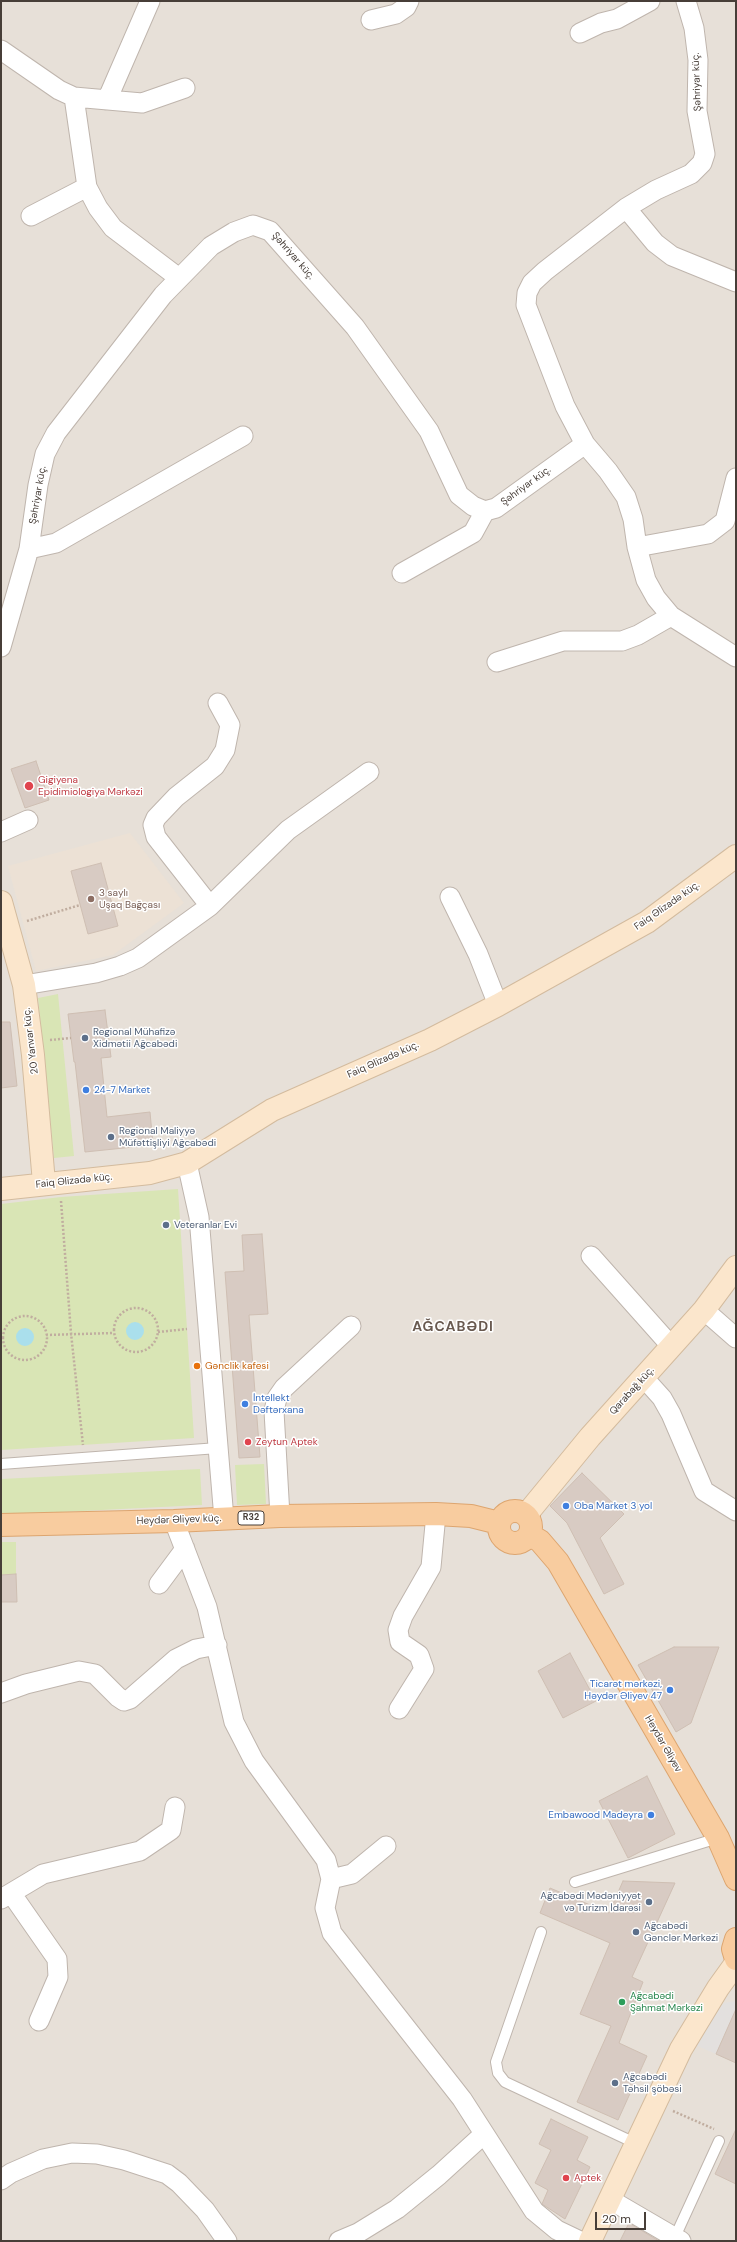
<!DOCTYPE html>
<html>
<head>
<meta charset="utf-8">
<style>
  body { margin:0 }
  #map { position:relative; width:737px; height:2242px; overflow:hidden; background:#f4efea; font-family:"DM Sans",sans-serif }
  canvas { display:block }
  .frame { position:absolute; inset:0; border:2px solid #473e38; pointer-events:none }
  .scale { position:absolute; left:595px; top:2212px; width:51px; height:18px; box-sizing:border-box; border:2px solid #473e38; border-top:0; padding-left:5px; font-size:12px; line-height:14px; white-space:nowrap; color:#473e38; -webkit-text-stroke:3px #fff; paint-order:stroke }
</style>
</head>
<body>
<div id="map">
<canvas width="737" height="2242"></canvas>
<div class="frame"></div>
<div class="scale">20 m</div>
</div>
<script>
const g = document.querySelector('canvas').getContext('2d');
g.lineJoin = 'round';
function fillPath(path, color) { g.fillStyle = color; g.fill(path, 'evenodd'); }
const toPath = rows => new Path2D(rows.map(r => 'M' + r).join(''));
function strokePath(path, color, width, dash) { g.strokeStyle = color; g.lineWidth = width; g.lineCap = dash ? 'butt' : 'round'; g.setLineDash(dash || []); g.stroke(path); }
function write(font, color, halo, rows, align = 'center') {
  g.font = font + ' "DM Sans",sans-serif'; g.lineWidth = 3; g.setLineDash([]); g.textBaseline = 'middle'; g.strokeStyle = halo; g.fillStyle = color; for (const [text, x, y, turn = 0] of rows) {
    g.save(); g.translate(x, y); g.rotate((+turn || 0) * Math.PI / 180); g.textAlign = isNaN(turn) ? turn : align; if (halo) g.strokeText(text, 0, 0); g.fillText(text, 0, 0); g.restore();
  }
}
fillPath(toPath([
  [1,1,736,1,736,2241,1,2241]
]), '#e7e0d8');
fillPath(toPath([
  [130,833,184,903,113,955,36,971,8,866]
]), '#ece1d5');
fillPath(toPath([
  [58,994,74,1156,54,1158,38,998],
  [178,1189,194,1438,1,1450,1,1204,61,1197],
  [264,1464,266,1504,237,1505,235,1465],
  [200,1469,202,1505,1,1515,1,1479],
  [1,1542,16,1542,16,1574,1,1575]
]), '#d9e5b5');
fillPath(toPath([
  [736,2001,736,2019,732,2018,716,2054,695,2045,716,2011,724,2003]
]), '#e3e0de');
fillPath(toPath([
  '126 1331a9 9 0 1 1 18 0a9 9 0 1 1-18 0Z',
  '16 1337a9 9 0 1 1 18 0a9 9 0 1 1-18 0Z'
]), '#aadfec');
const building = toPath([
  [36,761,49,800,25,808,11,769,36,761],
  [101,863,118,926,88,934,71,871,101,863],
  [105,1010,111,1057,101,1058,107,1117,150,1112,153,1145,85,1152,75,1062,74,1062,68,1014,105,1010],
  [1,1022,10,1022,17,1086,1,1088,1,1022],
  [262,1234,268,1314,249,1315,260,1457,239,1458,225,1272,244,1271,242,1235,262,1234],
  [582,1473,624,1514,600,1538,624,1584,604,1594,567,1523,550,1506,582,1473],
  [16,1574,17,1602,1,1602,1,1575,16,1574],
  [674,1647,719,1647,691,1723,676,1732,638,1665,674,1647],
  [570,1653,596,1701,563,1718,538,1671,570,1653],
  [647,1776,675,1834,628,1858,599,1801,647,1776],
  [623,1881,675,1883,632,1977,643,1982,619,2043,647,2056,618,2120,577,2102,611,2026,580,2014,610,1943,540,1913,550,1888,609,1913,623,1881],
  [736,2009,736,2063,716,2054,736,2009],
  [551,2119,588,2137,577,2160,590,2167,565,2219,542,2204,548,2190,535,2183,551,2150,539,2144,551,2119],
  [736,2129,736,2184,715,2174,736,2129],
  [629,2223,659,2241,620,2241,629,2223]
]);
fillPath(building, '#d8cbc3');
strokePath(building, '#cfbfb3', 1);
const lane = toPath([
  [1,1464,218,1448],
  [575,1882,718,1838],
  [541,1932,496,2062,498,2073,505,2082,635,2143],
  [675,2237,719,2141]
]);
const street = toPath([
  [686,1,694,28,698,60,697,111,705,154,702,163,691,174,656,190,626,208,545,271,532,283,527,293,526,305,565,406,585,444,608,471,626,497,633,519,637,547,646,580,656,598,671,616,736,657],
  [371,20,396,14,406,7,409,1],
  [580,33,601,23,617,19,650,1],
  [1,50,59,90,74,97,142,103,185,88],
  [74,97,87,187,98,208,113,228,179,278],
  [107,100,150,1],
  [626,208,655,243,672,256,736,282],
  [31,216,87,187],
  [637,547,708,534,725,521,736,478],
  [29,549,56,543,243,436],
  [402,573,473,533,485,511],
  [1,647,29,549,38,485,45,454,56,433,163,295,211,246,234,232,253,225,270,231,355,327,429,431,459,495,473,506,485,511,496,508,585,444],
  [497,662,563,641,622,641,638,635,671,616],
  [1,832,28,820],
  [450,897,478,954,498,1005],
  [210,906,156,837,153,825,156,818,176,797,215,766,225,750,230,725,218,703],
  [24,985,96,973,120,966,138,958,210,906,288,830,369,772],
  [187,1163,199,1217,224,1519],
  [591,1256,672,1347],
  [704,1310,736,1338],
  [644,1378,662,1398,671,1414,704,1491,736,1511],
  [280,1516,274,1411,277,1398,284,1388,351,1326],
  [174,1521,207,1607,234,1722,254,1761,326,1860,331,1879,325,1908,332,1933,462,2099,534,2211,557,2230,580,2241],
  [159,1584,185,1549],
  [1,1693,26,1684,79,1671,95,1674,118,1697,124,1701,130,1699,176,1659,196,1649,217,1645],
  [399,1709,424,1669,419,1655,400,1642,398,1630,403,1616,431,1567,436,1514],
  [331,1879,352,1874,386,1846],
  [11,1893,57,1959,58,1977,39,2021],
  [1,1899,43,1874,140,1851,171,1830,175,1807],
  [1,2180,11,2173,43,2159,72,2153,97,2154,124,2160,167,2174,179,2183,205,2210,227,2241],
  [609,2199,681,2241],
  [339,2241,358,2233,397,2209,439,2175,484,2134]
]);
const secondary = toPath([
  [1,902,24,985,33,1055,44,1183],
  [1,1189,150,1173,187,1163,272,1110,430,1040,498,1005,647,922,736,856],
  [526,1515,590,1437,704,1310,736,1267],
  [590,2241,681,2049,718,1988,736,1963]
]);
const primary = toPath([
  '499 1527a16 16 0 1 1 32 0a16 16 0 1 1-32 0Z',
  [1,1525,174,1521,280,1516,436,1514,471,1516,499,1523],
  [530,1535,540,1541,558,1562,718,1838,736,1879],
  [736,1939,733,1949,736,1959]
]);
strokePath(lane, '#bfb5ad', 12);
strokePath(street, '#bfb5ad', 21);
strokePath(secondary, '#d3bb9e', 24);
strokePath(primary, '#dda56f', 24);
strokePath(toPath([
  [27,921,80,905],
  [50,1040,71,1038],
  [61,1201,71,1333,83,1445],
  '114 1330a22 22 0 1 1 44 0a22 22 0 1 1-44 0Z',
  '3 1338a22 22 0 1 1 44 0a22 22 0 1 1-44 0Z',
  [158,1332,187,1329],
  [46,1335,114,1333],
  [673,2111,714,2129]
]), '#c0ad9f', 2.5, [2, 2]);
strokePath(lane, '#fff', 10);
strokePath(street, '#fff', 19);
strokePath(secondary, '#fbe6cc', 22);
strokePath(primary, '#f8cc9f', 22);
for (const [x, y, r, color] of [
  [29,786,5,"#e0444e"],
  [91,899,4,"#8d6e63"],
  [85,1038,4,"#5c6f8a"],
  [86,1090,4,"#3f7fe0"],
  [111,1137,4,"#5c6f8a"],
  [166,1225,4,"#5c6f8a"],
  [197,1366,4,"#e8710a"],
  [245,1404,4,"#3f7fe0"],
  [248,1442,4,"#e0444e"],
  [566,1506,4,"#3f7fe0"],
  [670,1690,4,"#3f7fe0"],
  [651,1815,4,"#3f7fe0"],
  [649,1902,4,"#5c6f8a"],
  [636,1932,4,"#5c6f8a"],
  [622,2002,4,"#2e9e5b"],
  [615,2083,4,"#5c6f8a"],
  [566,2178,4,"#e0444e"]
]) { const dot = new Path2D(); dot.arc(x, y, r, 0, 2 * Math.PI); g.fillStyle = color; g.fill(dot); strokePath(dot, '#fff', 1.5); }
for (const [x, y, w] of [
  [251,1518,26]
]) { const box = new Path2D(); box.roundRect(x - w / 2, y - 7, w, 14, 3); g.fillStyle = '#fff'; g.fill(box); strokePath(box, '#473e38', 1); }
write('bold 9px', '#473e38', null, [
  ["R32",251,1518]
]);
write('10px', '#473e38', '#fff', [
  ["Şəhriyar küç.",697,82,-92],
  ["Şəhriyar küç.",293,256,49],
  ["Şəhriyar küç.",526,486,-36],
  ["Şəhriyar küç.",38,495,-80],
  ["Faiq Əlizadə küç.",667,906,-35],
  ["20 Yanvar küç.",31,1041,-97],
  ["Faiq Əlizadə küç.",383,1060,-24],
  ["Faiq Əlizadə küç.",74,1181,-6],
  ["Qarabağ küç.",632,1391,-48],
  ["Heydər Əliyev küç.",179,1520,-2],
  ["Heydər Əliyev",663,1744,60]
]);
write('10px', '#be3a42', '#fff', [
  ["Gigiyena",38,780],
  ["Epidimiologiya Mərkəzi",38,792],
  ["Zeytun Aptek",256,1442],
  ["Aptek",574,2178]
], 'left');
write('10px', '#785e54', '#fff', [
  ["3 saylı",99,893],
  ["Uşaq Bağçası",99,905]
], 'left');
write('10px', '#4e5e75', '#fff', [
  ["Regional Mühafizə",93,1032],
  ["Xidmətii Ağcabədi",93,1044],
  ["Regional Maliyyə",119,1131],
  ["Müfəttişliyi Ağcabədi",119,1143],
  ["Veteranlar Evi",174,1225],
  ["Ağcabədi Mədəniyyət",641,1896,"right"],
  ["və Turizm İdarəsi",641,1908,"right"],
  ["Ağcabədi",644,1926],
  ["Gənclər Mərkəzi",644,1938],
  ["Ağcabədi",623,2077],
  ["Təhsil şöbəsi",623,2089]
], 'left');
write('10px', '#366cbe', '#fff', [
  ["24-7 Market",94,1090],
  ["İntellekt",253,1398],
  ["Dəftərxana",253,1410],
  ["Oba Market 3 yol",574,1506],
  ["Ticarət mərkəzi,",662,1684,"right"],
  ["Həydər Əliyev 47",662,1696,"right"],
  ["Embawood Madeyra",643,1815,"right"]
], 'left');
write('10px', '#c56008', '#fff', [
  ["Gənclik kafesi",205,1366]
], 'left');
write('10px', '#27864d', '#fff', [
  ["Ağcabədi",630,1996],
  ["Şahmat Mərkəzi",630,2008]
], 'left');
g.letterSpacing = '1px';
write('bold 14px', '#695a50', '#fff', [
  ["AĞCABƏDI",453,1327]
]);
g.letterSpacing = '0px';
</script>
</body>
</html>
